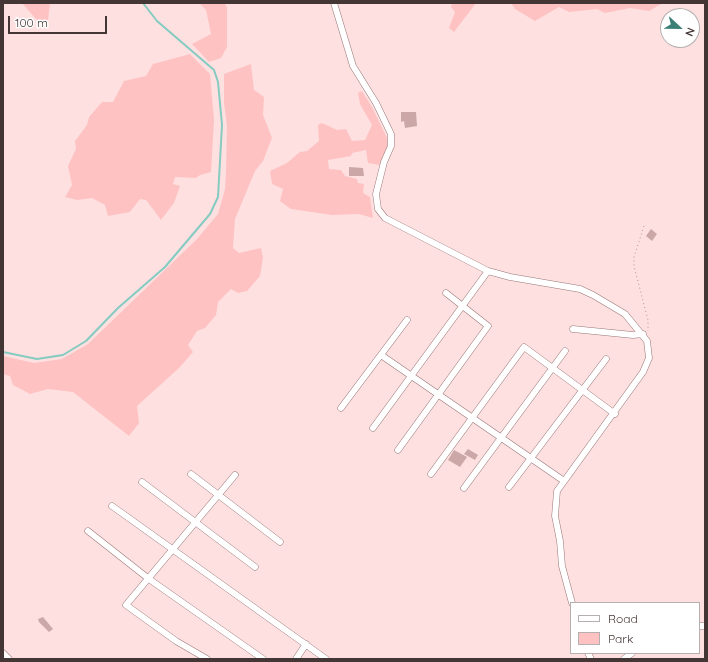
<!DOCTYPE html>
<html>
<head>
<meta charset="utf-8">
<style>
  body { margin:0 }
  #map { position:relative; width:708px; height:662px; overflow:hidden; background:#fee0e0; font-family:Quicksand,sans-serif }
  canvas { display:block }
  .frame { position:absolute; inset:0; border:4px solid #453636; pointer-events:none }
  .legend { position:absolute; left:570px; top:602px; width:130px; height:52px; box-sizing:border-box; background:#fff; border:1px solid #b5afaf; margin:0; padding:5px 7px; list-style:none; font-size:12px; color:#453636 }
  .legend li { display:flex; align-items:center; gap:8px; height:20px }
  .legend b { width:20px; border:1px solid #b5afaf }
  .north { position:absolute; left:660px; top:8px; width:40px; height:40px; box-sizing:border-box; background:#fff; border:1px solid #b5afaf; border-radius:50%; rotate:112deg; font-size:11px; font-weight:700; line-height:16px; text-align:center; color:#453636 }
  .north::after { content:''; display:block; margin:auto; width:14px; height:18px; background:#3a8077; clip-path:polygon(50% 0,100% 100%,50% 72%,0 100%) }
  .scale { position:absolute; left:8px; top:16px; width:99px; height:18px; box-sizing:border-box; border:2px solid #453636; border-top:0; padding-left:5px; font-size:12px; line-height:14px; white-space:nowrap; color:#453636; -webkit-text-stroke:3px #fff; paint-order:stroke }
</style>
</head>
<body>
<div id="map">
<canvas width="708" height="662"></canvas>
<div class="frame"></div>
<ul class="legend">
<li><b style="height:5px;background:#fff"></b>Road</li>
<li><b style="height:11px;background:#fec2c3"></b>Park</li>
</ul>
<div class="north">N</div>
<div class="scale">100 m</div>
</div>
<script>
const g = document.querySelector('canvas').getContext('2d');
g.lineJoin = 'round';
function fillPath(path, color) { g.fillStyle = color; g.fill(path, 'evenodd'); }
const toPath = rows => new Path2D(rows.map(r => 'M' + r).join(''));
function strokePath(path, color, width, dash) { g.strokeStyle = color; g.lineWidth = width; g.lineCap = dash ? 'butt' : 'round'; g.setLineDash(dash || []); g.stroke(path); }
fillPath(toPath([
  [22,3,50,3,48,20,42,26],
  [199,3,225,3,227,8,227,47,221,58,209,62,192,44,211,34,206,10],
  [452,3,476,3,454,32,449,28,455,12,451,7],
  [511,3,663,3,649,11,630,8,605,13,597,9,569,12,559,7,535,21,515,9],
  [190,54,210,74,214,120,211,172,200,175,196,178,175,177,173,184,180,186,174,203,161,220,146,200,140,199,130,212,108,216,105,205,92,198,77,200,65,197,72,185,68,166,76,149,75,141,87,125,89,117,102,102,113,102,124,81,146,76,153,64],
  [251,64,254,90,264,97,263,115,272,138,263,161,255,171,235,219,233,248,239,253,261,248,263,258,260,276,247,291,238,293,231,289,218,302,216,315,205,328,197,331,188,345,193,352,179,368,137,406,139,423,129,436,73,392,48,389,30,394,13,385,10,376,3,374,3,356,34,363,62,359,88,344,196,240,218,214,225,189,226,172,227,126,224,103,224,74],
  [362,91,373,109,387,138,387,150,380,165,368,163,366,150,352,153,351,156,328,160,329,169,341,170,345,176,357,179,358,183,364,184,363,193,370,197,373,218,359,214,332,215,291,209,280,201,283,189,272,184,270,171,287,163,300,152,307,151,319,141,318,125,322,123,337,130,346,129,352,141,365,140,372,125,360,104,358,93]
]), '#fec2c3');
strokePath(toPath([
  [3,352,37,359,63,355,86,341,118,308,165,267,210,214,218,197,222,125,218,82,214,70,157,21,143,3]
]), '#85cbc1', 2);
fillPath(toPath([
  [401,112,416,112,417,126,405,128,404,121,401,122],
  [349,167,363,168,364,176,349,176],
  [651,229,657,234,652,241,646,236],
  [468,449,478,455,475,460,464,454],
  [454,450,467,457,460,467,448,460],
  [43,617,53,629,49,632,39,622,38,619]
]), '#cba7a8');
const street = toPath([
  [334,3,353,66,376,103,391,134,391,146,384,162,376,194,378,209,385,218,488,271,510,277,580,289,593,295,625,314,647,341,649,358,643,372,557,491,555,516,560,541,562,566,572,603],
  [573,329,633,335,643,334],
  [381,355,564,481],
  [341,408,407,320],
  [373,428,488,271],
  [398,450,488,326,446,293],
  [191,474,280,542],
  [431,474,524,347,615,414],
  [142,482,255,567],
  [509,487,606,359],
  [464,488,565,351],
  [112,506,326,659],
  [88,531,149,579,263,659],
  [699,626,705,626],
  [3,653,9,659],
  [588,653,591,659],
  [207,659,176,641,126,605,235,475],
  [296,659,306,644],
  [624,659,632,653]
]);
strokePath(street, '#987677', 7);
strokePath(toPath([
  [644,226,634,257,634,266,648,320,648,331]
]), '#ac9494', 1, [1, 3]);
strokePath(street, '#fff', 6);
</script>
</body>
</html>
